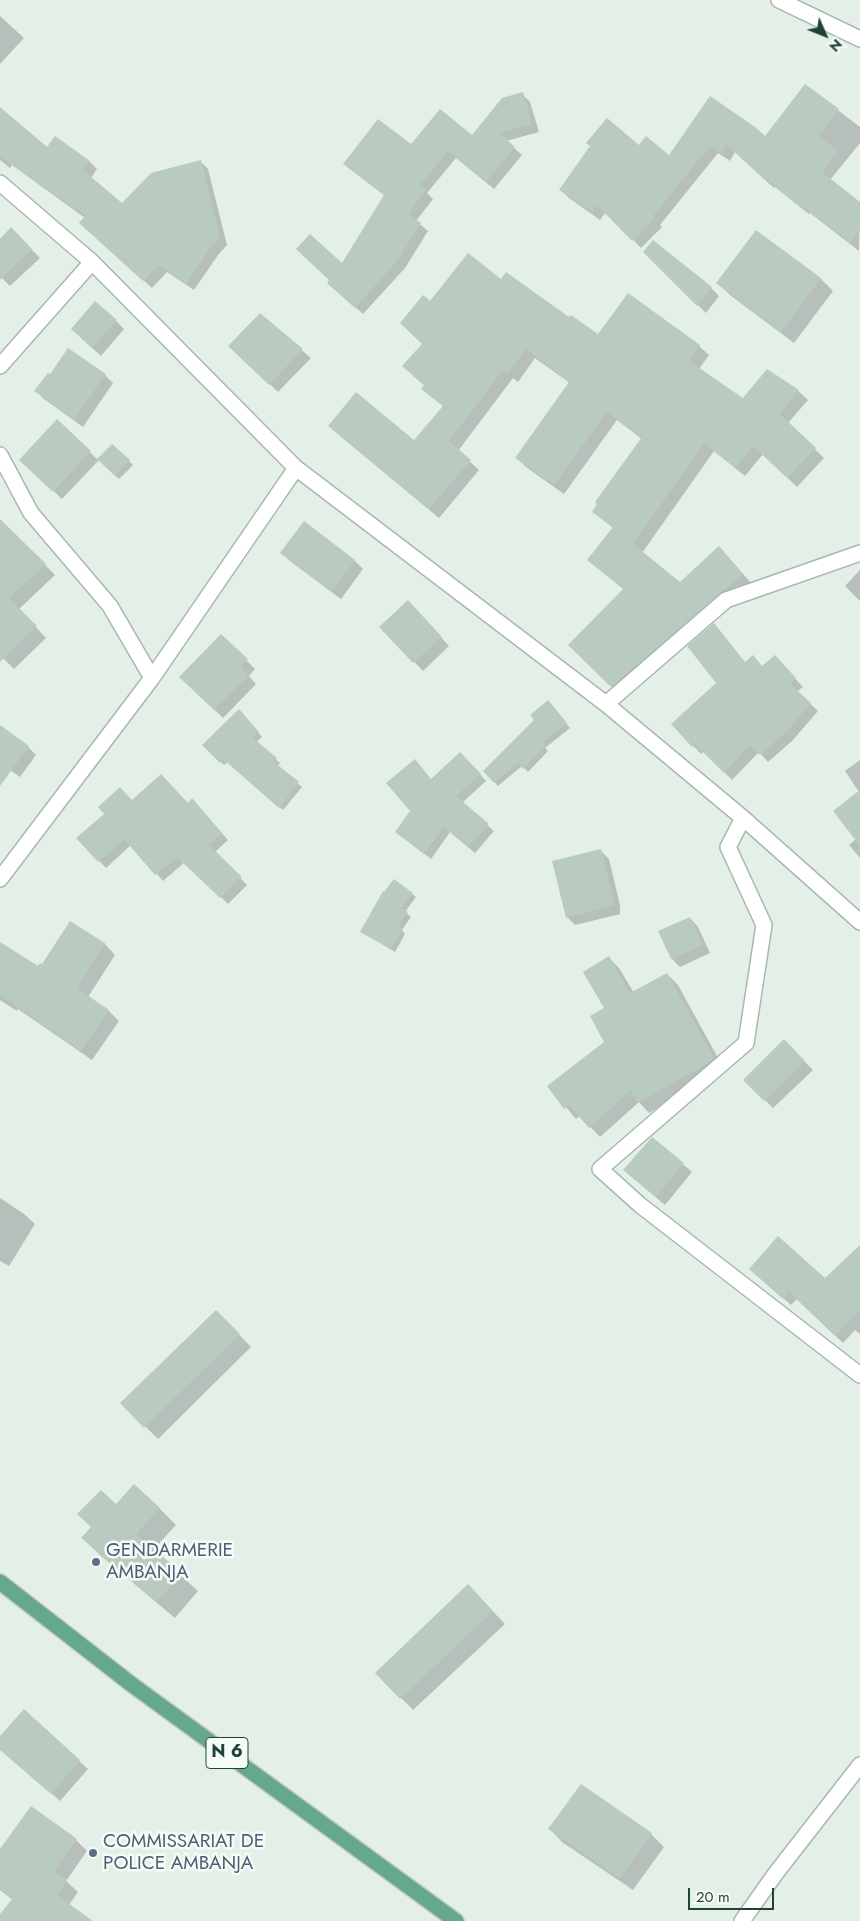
<!DOCTYPE html>
<html>
<head>
<meta charset="utf-8">
<style>
  body { margin:0 }
  #map { position:relative; width:860px; height:1921px; overflow:hidden; background:#e4efe8; font-family:Jost,sans-serif }
  canvas { display:block }
  .north { position:absolute; left:800px; top:10px; width:50px; height:50px; -webkit-text-stroke:4px #f5fbf7; paint-order:stroke; rotate:134deg; font-size:14px; font-weight:700; line-height:20px; text-align:center; color:#214335 }
  .north::after { content:''; display:block; margin:auto; width:18px; height:22px; background:#214335; clip-path:polygon(50% 0,100% 100%,50% 72%,0 100%) }
  .scale { position:absolute; left:688px; top:1888px; width:86px; height:22px; box-sizing:border-box; border:2px solid #214335; border-top:0; padding-left:6px; font-size:15px; line-height:18px; white-space:nowrap; color:#214335; -webkit-text-stroke:4px #f5fbf7; paint-order:stroke }
</style>
</head>
<body>
<div id="map">
<canvas width="860" height="1921"></canvas>
<div class="north">N</div>
<div class="scale">20 m</div>
</div>
<script>
const g = document.querySelector('canvas').getContext('2d');
g.lineJoin = 'round';
function fillPath(path, color) { g.fillStyle = color; g.fill(path, 'evenodd'); }
const toPath = rows => new Path2D(rows.map(r => 'M' + r).join(''));
function strokePath(path, color, width, dash) { g.strokeStyle = color; g.lineWidth = width; g.lineCap = dash ? 'butt' : 'round'; g.setLineDash(dash || []); g.stroke(path); }
function write(font, color, halo, rows, align = 'center') {
  g.font = font + ' Jost,sans-serif'; g.lineWidth = 5; g.setLineDash([]); g.textBaseline = 'middle'; g.strokeStyle = halo; g.fillStyle = color; for (const [text, x, y, turn = 0] of rows) {
    g.save(); g.translate(x, y); g.rotate((+turn || 0) * Math.PI / 180); g.textAlign = isNaN(turn) ? turn : align; if (halo) g.strokeText(text, 0, 0); g.fillText(text, 0, 0); g.restore();
  }
}
fillPath(toPath([
  [0,16,24,38,0,64],
  [806,86,860,127,860,143,830,180,860,204,859,251,810,213,809,214,775,187,774,188,735,152,730,161,718,153,660,225,662,227,641,248,606,212,600,220,569,198,561,190,639,146,669,157,711,98,765,138],
  [522,94,530,102,539,132,506,141,522,155,494,189,456,158,427,193,433,199,416,221,428,231,405,268,363,314,336,290,342,265,385,196,345,164,411,146,472,137],
  [0,109,47,148,90,162,97,169,91,178,122,204,201,162,208,169,227,245,218,255,194,290,167,272,152,288,89,230,85,218,12,165,10,168,0,160],
  [11,229,40,258,10,286,0,276,0,240],
  [756,231,821,279,833,291,794,343,730,295,718,283],
  [645,252,711,288,719,296,706,313],
  [501,281,598,336,699,346,709,355,699,369,743,400,767,371,798,391,808,400,788,423,824,458,797,487,763,454,745,476,714,451,642,553,680,584,728,557,752,584,621,696,569,645,624,590,613,528,593,512,642,439,617,420,564,494,526,467,517,458,570,383,535,358,518,382,513,378,458,451,479,470,439,518,339,435,414,442,444,407,423,389,425,386,413,376,424,344,431,303],
  [260,315,311,358,278,392,230,346],
  [116,321,124,329,101,356,81,338],
  [105,375,113,383,83,427,44,399,36,391],
  [57,421,98,460,112,445,133,465,119,479,99,460,62,499,21,460],
  [0,520,55,575,19,609,46,638,14,669,0,655],
  [304,523,355,561,363,569,341,599,290,561,282,553],
  [860,570,860,601,845,586],
  [416,610,449,646,423,671,381,627],
  [221,635,255,669,249,676,256,684,223,718,181,677],
  [746,663,763,667,782,665,803,687,797,692,818,711,792,741,768,762,759,752,732,780,704,751,701,754,673,724],
  [552,706,570,728,545,748,548,751,528,772,522,766,498,786,485,771],
  [243,714,262,737,256,742,280,763,277,766,302,787,283,810,228,762,224,765,204,745],
  [0,726,28,747,36,755,20,777,0,763],
  [466,759,486,781,462,803,494,831,475,853,450,832,431,859,396,832,431,780],
  [860,760,860,858,849,845,856,839,859,792,845,771],
  [132,802,188,804,199,807,228,840,215,852,247,885,228,904,185,862,163,881,131,845,106,868,78,838],
  [600,850,609,859,620,905,620,914,575,925,567,917],
  [412,894,416,897,405,912,411,917,402,930,405,934,395,952,361,931],
  [690,918,698,927,710,953,680,967,672,959,660,932],
  [70,922,105,944,115,955,88,997,109,1011,119,1021,92,1060,18,1009,17,1011,0,1000,0,943,38,968,43,966],
  [609,958,619,968,634,993,667,974,678,985,724,1069,649,1113,639,1102,600,1137,580,1116,576,1119,549,1087,606,1042,606,1008],
  [784,1041,813,1070,773,1108,745,1080],
  [652,1138,692,1172,665,1205,633,1178],
  [0,1198,24,1214,35,1224,9,1266,0,1261],
  [860,1247,860,1334,855,1330,843,1343,797,1299,791,1305,758,1276,825,1279],
  [216,1311,251,1347,158,1439,122,1403],
  [116,1506,159,1508,176,1525,153,1550,198,1591,175,1618,100,1555,83,1538],
  [468,1586,505,1624,413,1710,377,1673],
  [24,1711,88,1769,60,1801,0,1749,0,1738],
  [581,1786,651,1834,664,1847,633,1890,562,1842,550,1829],
  [76,1840,87,1851,66,1881,78,1892,69,1905,87,1921,0,1921,0,1916,13,1900,0,1890,0,1851]
]), '#0003');
fillPath(toPath([
  [805,84,839,109,819,136,838,151,822,172,860,202,860,230,850,243,801,205,800,207,766,179,765,180,727,145,721,153,710,146,653,216,655,218,632,241,597,205,592,212,559,190,590,146,586,143,607,118,639,145,646,136,669,155,710,96,755,127,765,136],
  [523,92,532,124,499,133,515,147,486,182,448,151,420,185,426,190,408,214,421,223,397,261,355,308,327,283,329,280,296,249,310,234,342,263,384,195,343,164,378,119,411,144,440,109,472,135,502,98],
  [0,107,47,147,55,136,90,161,83,170,122,203,151,173,201,160,220,237,211,247,186,284,159,265,143,281,79,223,85,216,0,156],
  [11,227,32,249,0,280,0,239],
  [756,230,821,278,781,332,716,283],
  [653,240,712,287,697,306,643,252],
  [468,253,501,279,506,272,569,317,571,315,598,334,628,293,700,345,689,361,743,398,767,369,799,390,780,414,816,448,787,478,753,446,735,468,704,443,633,544,680,582,719,546,743,574,611,687,568,645,623,589,587,560,613,527,592,512,597,504,595,502,642,437,607,412,554,485,515,458,569,382,526,349,508,373,503,370,449,441,471,460,429,509,328,426,356,392,414,440,443,406,421,389,424,385,402,366,422,344,400,323,423,295,430,301],
  [95,301,117,320,92,348,71,329],
  [260,313,303,349,269,385,228,346],
  [68,348,106,374,74,419,34,391,48,373,50,374],
  [57,419,91,451,53,492,19,460],
  [112,444,130,460,115,476,97,459],
  [0,519,46,564,9,598,37,626,0,662],
  [304,521,355,560,332,591,280,553],
  [408,600,442,637,413,663,379,627],
  [714,623,745,662,753,655,762,666,775,655,796,678,790,684,811,703,785,733,760,755,750,745,724,773,695,744,692,747,671,724,716,683,687,646],
  [221,634,248,659,241,667,249,675,214,710,179,677],
  [548,700,567,723,542,743,545,746,523,769,518,763,494,783,483,771,534,720,530,715],
  [239,709,259,732,253,738,277,758,274,762,299,782,279,808,223,759,220,763,202,745],
  [0,725,29,746,0,786],
  [460,752,481,774,456,796,489,824,468,847,444,827,424,854,395,832,410,811,386,783,415,759,431,779],
  [161,774,188,803,192,798,222,833,209,845,242,877,220,898,177,857,155,875,124,839,98,862,76,838,104,814,98,807,120,787,132,800],
  [860,790,860,846,833,811],
  [601,849,615,905,566,918,552,861],
  [394,879,413,893,401,908,408,912,398,926,402,929,391,949,360,932,383,891,384,892],
  [690,917,703,945,671,959,658,931],
  [70,921,105,943,77,988,109,1010,81,1051,0,995,0,942,38,966,40,963,42,964],
  [609,956,630,993,667,973,714,1058,708,1063,638,1103,631,1090,589,1128,569,1105,564,1109,547,1086,604,1042,590,1016,604,1008,583,972],
  [784,1039,805,1061,764,1101,743,1080],
  [652,1137,684,1163,656,1197,623,1170],
  [778,1236,825,1278,860,1245,860,1310,835,1336,789,1292,783,1299,749,1269],
  [216,1310,240,1334,144,1428,120,1403],
  [134,1484,160,1508,136,1534,182,1573,157,1602,81,1538,91,1527,77,1514,101,1490,116,1504],
  [468,1584,493,1611,400,1699,375,1673],
  [24,1709,80,1760,51,1794,0,1750,0,1736],
  [581,1784,652,1833,620,1879,548,1829],
  [31,1806,77,1839,54,1871,67,1880,57,1895,93,1921,0,1921,0,1914,13,1898,0,1888,0,1849]
]), '#b9cac1');
const minor = toPath([
  [779,0,860,39],
  [0,183,92,262,296,468,606,704,743,818,860,922],
  [0,366,92,262],
  [0,455,31,513,110,606,152,678,0,879],
  [152,678,296,468],
  [606,704,726,600,860,553],
  [743,818,728,847,764,925,746,1043,600,1169,640,1205,860,1375],
  [742,1921,776,1873,860,1765]
]);
const major = toPath([
  [0,1582,131,1684,456,1921]
]);
strokePath(minor, '#a6b8af', 18);
strokePath(major, '#c1cac6', 18);
strokePath(minor, '#fff', 15);
strokePath(major, '#65a88d', 15);
for (const [x, y, r, color] of [
  [96,1562,5,"#5c6f8a"],
  [93,1853,5,"#5c6f8a"]
]) { const dot = new Path2D(); dot.arc(x, y, r, 0, 2 * Math.PI); g.fillStyle = color; g.fill(dot); strokePath(dot, '#f5fbf7', 2); }
for (const [x, y, w] of [
  [227,1753,42]
]) { const box = new Path2D(); box.roundRect(x - w / 2, y - 15.5, w, 31, 4); g.fillStyle = '#f5fbf7'; g.fill(box); strokePath(box, '#214335', 1); }
write('bold 18px', '#214335', null, [
  ["N 6",227,1753]
]);
write('19px', '#4e5e75', '#f5fbf7', [
  ["GENDARMERIE",106,1551],
  ["AMBANJA",106,1573],
  ["COMMISSARIAT DE",103,1842],
  ["POLICE AMBANJA",103,1864]
], 'left');
</script>
</body>
</html>
